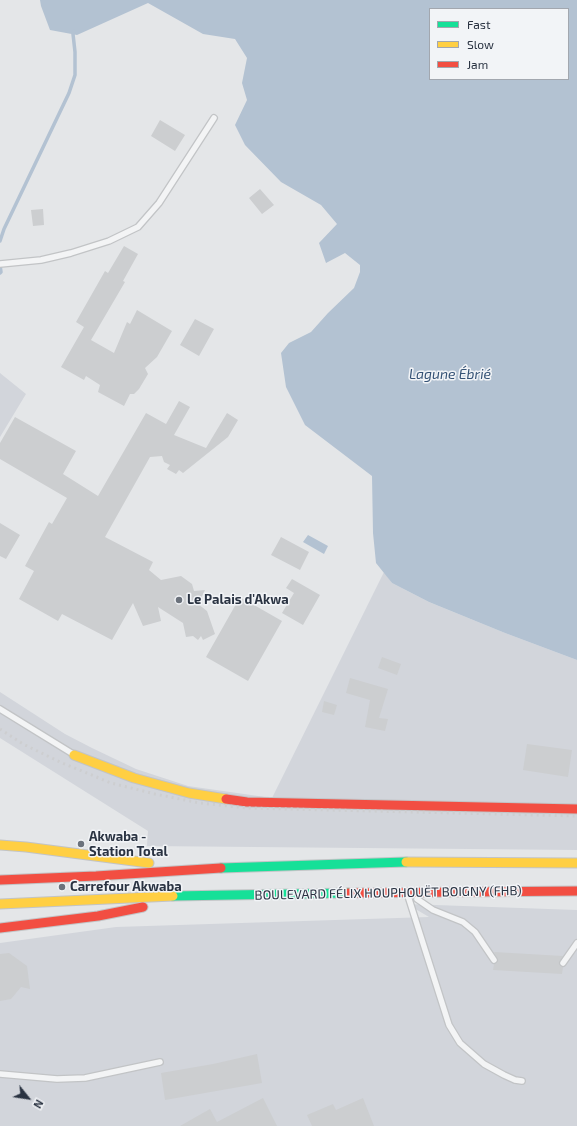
<!DOCTYPE html>
<html>
<head>
<meta charset="utf-8">
<style>
  body { margin:0 }
  #map { position:relative; width:577px; height:1126px; overflow:hidden; background:#e4e6e8; font-family:"Exo 2",sans-serif }
  canvas { display:block }
  .legend { position:absolute; left:429px; top:8px; width:140px; height:72px; box-sizing:border-box; background:#f2f4f7; border:1px solid #a2a7af; margin:0; padding:5px 7px; list-style:none; font-size:12px; color:#2a3342 }
  .legend li { display:flex; align-items:center; gap:8px; height:20px }
  .legend b { width:20px; border:1px solid #a2a7af }
  .north { position:absolute; left:8px; top:1078px; width:40px; height:40px; -webkit-text-stroke:3px #f2f4f7; paint-order:stroke; rotate:120deg; font-size:11px; font-weight:700; line-height:16px; text-align:center; color:#2a3342 }
  .north::after { content:''; display:block; margin:auto; width:14px; height:18px; background:#2a3342; clip-path:polygon(50% 0,100% 100%,50% 72%,0 100%) }
</style>
</head>
<body>
<div id="map">
<canvas width="577" height="1126"></canvas>
<ul class="legend">
<li><b style="height:5px;background:#16e098"></b>Fast</li>
<li><b style="height:5px;background:#ffcf43"></b>Slow</li>
<li><b style="height:5px;background:#f24e42"></b>Jam</li>
</ul>
<div class="north">N</div>
</div>
<script>
const g = document.querySelector('canvas').getContext('2d');
g.lineJoin = 'round';
function fillPath(path, color) { g.fillStyle = color; g.fill(path, 'evenodd'); }
const toPath = rows => new Path2D(rows.map(r => 'M' + r).join(''));
function strokePath(path, color, width, dash) { g.strokeStyle = color; g.lineWidth = width; g.lineCap = dash ? 'butt' : 'round'; g.setLineDash(dash || []); g.stroke(path); }
function write(font, color, halo, rows, align = 'center') {
  g.font = font + ' "Exo 2",sans-serif'; g.lineWidth = 3; g.setLineDash([]); g.textBaseline = 'middle'; g.strokeStyle = halo; g.fillStyle = color; for (const [text, x, y, turn = 0] of rows) {
    g.save(); g.translate(x, y); g.rotate((+turn || 0) * Math.PI / 180); g.textAlign = isNaN(turn) ? turn : align; if (halo) g.strokeText(text, 0, 0); g.fillText(text, 0, 0); g.restore();
  }
}
fillPath(toPath([
  [0,373,26,394,0,437],
  [384,572,392,583,429,602,505,633,577,660,577,850,147,846,148,831,0,738,0,692,65,734,92,748,136,769,188,786,272,798],
  [407,904,577,910,577,1126,0,1126,0,943,116,927,429,917]
]), '#d2d5db');
fillPath(toPath([
  [40,0,577,0,577,660,505,633,429,602,392,583,376,563,373,533,372,476,305,425,286,387,281,353,289,343,311,332,328,313,354,288,360,272,360,265,345,253,326,263,319,243,337,224,321,205,281,182,245,145,235,125,247,100,242,83,247,58,235,39,203,34,148,3,77,35,50,30,41,6],
  [430,9,568,9,568,79,430,79],
  [308,535,328,546,324,554,303,542]
]), '#b3c2d2');
strokePath(toPath([
  [0,241,4,229,69,93,75,75,75,52,73,34,74,31],
  [0,265,1,272,0,273]
]), '#b3c2d2', 3.5);
fillPath(toPath([
  [160,120,185,135,175,151,151,136],
  [260,189,274,205,262,214,249,198],
  [43,209,44,225,33,226,31,210],
  [124,246,138,254,123,281,125,282,91,340,114,353,127,322,130,324,137,310,172,331,157,357,145,368,148,374,139,389,134,394,130,394,124,406,98,392,100,385,86,376,84,380,61,367,84,327,76,322,105,271,108,273],
  [195,319,214,329,199,356,180,345],
  [179,401,190,407,174,435,206,448,227,413,238,420,228,437,183,473,179,470,176,474,167,469,170,465,164,462,162,456,150,457,105,537,153,562,149,570,161,580,181,576,192,584,194,591,205,590,198,604,207,611,215,634,203,640,201,636,198,640,193,636,186,637,183,623,158,607,161,621,143,626,133,603,112,640,62,614,58,621,19,599,34,571,25,566,49,522,52,524,67,498,0,459,0,443,15,417,76,451,63,474,98,496,146,413,166,424],
  [0,523,20,535,6,559,0,556],
  [281,537,309,552,300,570,271,555],
  [292,579,320,595,303,625,282,613,294,593,286,588],
  [240,597,282,621,248,681,206,657],
  [382,657,401,664,397,675,378,668],
  [350,678,388,689,379,718,388,719,385,731,365,727,370,700,346,693],
  [324,701,337,705,334,715,322,712],
  [527,744,572,750,568,777,523,770],
  [494,952,563,956,559,963,560,966,563,967,562,974,493,970,494,964,497,963,498,960],
  [9,953,27,966,30,989,21,987,11,999,0,1001,0,954],
  [257,1054,262,1083,165,1100,161,1073,213,1064],
  [263,1098,277,1126,180,1126,210,1109,217,1122],
  [363,1098,374,1126,312,1126,307,1115,333,1104,336,1110]
]), '#ccced0');
const lane = toPath([
  [0,264,41,260,71,253,109,241,138,227,159,203,214,118],
  [0,709,73,754],
  [408,896,449,1025,460,1043,484,1064,504,1075,515,1080,522,1081],
  [417,899,433,910,463,922,475,932,494,960],
  [563,963,577,943],
  [0,1074,57,1079,85,1078,160,1062]
]);
const fast = toPath([
  [221,868,406,862],
  [173,896,348,893]
]);
const slow = toPath([
  [74,755,134,778,189,793,226,799],
  [0,845,26,847,149,863],
  [406,862,577,863],
  [0,904,173,896]
]);
const jam = toPath([
  [226,799,247,802,577,809],
  [0,880,96,876,221,868],
  [348,893,577,891],
  [0,928,98,916,143,907]
]);
strokePath(lane, '#c2c4c6', 8);
strokePath(fast, '#c2c4c6', 11);
strokePath(slow, '#c2c4c6', 11);
strokePath(jam, '#c2c4c6', 11);
strokePath(lane, '#f3f4f5', 5.5);
strokePath(fast, '#16e098', 9);
strokePath(slow, '#ffcf43', 9);
strokePath(jam, '#f24e42', 9);
strokePath(toPath([
  [0,729,23,744,60,762,111,783,155,794,200,803,247,808,577,816]
]), '#cdced0', 3, [2, 4]);
for (const [x, y, r, color] of [
  [179,600,4,"#6b727c"],
  [81,844,4,"#6b727c"],
  [62,887,4,"#6b727c"]
]) { const dot = new Path2D(); dot.arc(x, y, r, 0, 2 * Math.PI); g.fillStyle = color; g.fill(dot); strokePath(dot, '#f2f4f7', 1.5); }
write('bold 13px', '#2a3342', '#f2f4f7', [
  ["Le Palais d'Akwa",187,600],
  ["Akwaba -",89,837],
  ["Station Total",89,852],
  ["Carrefour Akwaba",70,887]
], 'left');
write('13px', '#2a3342', '#f2f4f7', [
  ["BOULEVARD FÉLIX HOUPHOUËT BOIGNY (FHB)",388,893,-1]
]);
write('italic 14px', '#355275', '#f2f4f7', [
  ["Lagune Ébrié",450,374]
]);
</script>
</body>
</html>
